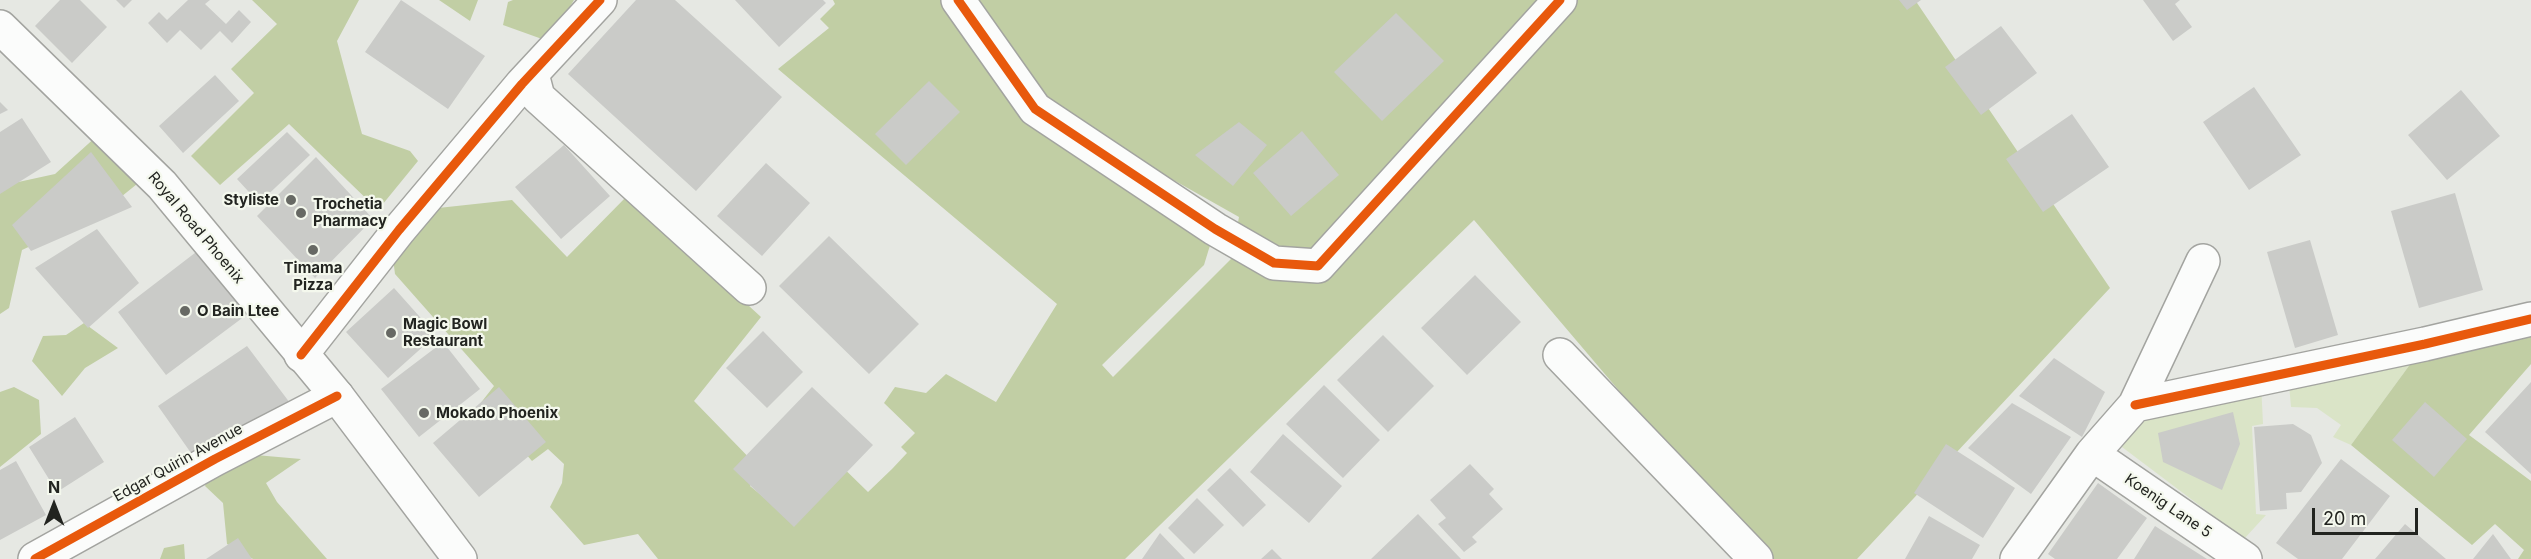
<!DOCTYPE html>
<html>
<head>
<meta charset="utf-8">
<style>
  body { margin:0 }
  #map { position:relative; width:2531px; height:559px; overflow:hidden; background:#e6e8e3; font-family:Inter,sans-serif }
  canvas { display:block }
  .north { position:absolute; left:24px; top:475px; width:60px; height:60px; -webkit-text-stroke:4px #f4f8ed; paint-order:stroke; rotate:0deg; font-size:16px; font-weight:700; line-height:24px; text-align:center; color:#222420 }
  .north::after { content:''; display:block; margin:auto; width:21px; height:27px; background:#222420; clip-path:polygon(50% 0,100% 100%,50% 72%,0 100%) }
  .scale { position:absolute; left:2312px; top:508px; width:106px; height:27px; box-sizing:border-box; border:3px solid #222420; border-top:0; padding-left:8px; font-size:18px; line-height:21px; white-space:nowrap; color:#222420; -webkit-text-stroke:4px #f4f8ed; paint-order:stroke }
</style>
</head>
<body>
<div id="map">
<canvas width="2531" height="559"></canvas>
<div class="north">N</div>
<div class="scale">20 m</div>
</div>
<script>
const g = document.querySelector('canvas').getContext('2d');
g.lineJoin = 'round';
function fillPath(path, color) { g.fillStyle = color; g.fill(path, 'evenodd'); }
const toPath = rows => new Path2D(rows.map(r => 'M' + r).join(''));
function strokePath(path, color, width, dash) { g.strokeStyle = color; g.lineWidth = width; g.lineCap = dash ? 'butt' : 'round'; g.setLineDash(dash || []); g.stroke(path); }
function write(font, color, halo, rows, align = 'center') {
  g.font = font + ' Inter,sans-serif'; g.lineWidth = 4.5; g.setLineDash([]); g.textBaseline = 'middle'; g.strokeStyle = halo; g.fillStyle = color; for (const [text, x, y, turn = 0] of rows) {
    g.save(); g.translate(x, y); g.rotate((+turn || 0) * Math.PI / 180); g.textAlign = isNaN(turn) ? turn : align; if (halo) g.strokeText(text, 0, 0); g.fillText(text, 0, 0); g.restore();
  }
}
fillPath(toPath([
  [2425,344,2351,445,2333,437,2341,425,2317,408,2291,407,2288,373],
  [2261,383,2263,424,2252,426,2256,514,2266,515,2244,539,2122,447,2123,430,2146,411]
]), '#dae4c7');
fillPath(toPath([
  [252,0,359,0,337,41,362,134,410,151,418,161,378,210,289,124,220,185,191,156,254,93,231,69,277,24],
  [439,0,478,0,470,21],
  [513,0,574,0,560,24,542,39,503,25,508,2],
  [833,0,957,0,1033,114,1215,229,1204,265,1102,365,1113,377,1231,259,1239,217,1044,107,969,0,1915,0,2110,288,1857,559,1762,559,1474,220,1125,559,658,559,638,534,584,545,550,507,562,483,564,464,548,449,532,461,503,428,476,409,494,386,395,274,392,250,429,209,512,200,567,257,628,195,761,317,694,401,761,470,750,486,777,508,828,453,868,492,892,469,907,453,901,447,915,433,884,403,895,387,926,393,946,374,996,402,1057,304,778,69,829,28,820,19,835,4],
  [99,134,142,180,101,213,22,250,9,308,0,314,0,186,55,174],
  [2531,319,2531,364,2469,435,2531,481,2531,559,2518,559,2524,550,2495,524,2472,545,2351,445,2425,344],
  [84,323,118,348,85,368,62,396,32,361,43,336,66,335],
  [14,387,39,400,41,434,0,467,0,392],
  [244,454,301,459,266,483,277,502,327,559,253,559,227,544,223,503,205,486,215,459],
  [184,544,185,559,160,559,164,548]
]), '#c1cea4');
fillPath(toPath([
  [60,0,80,0,107,27,72,63,35,26],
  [116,0,132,0,124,8],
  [188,0,210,0,205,4,226,24,239,10,251,22,232,43,220,31,201,50,180,30,167,43,148,23,159,12,167,20],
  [401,0,485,56,448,109,365,52],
  [636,0,675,0,782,97,696,191,568,74],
  [735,0,823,0,826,3,779,47],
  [1899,0,1921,0,1907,10],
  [2143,0,2180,0,2175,4,2192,27,2173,41],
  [1396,13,1444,61,1382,121,1334,72],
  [2001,26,2037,73,1981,115,1945,67],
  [215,75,239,101,183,153,159,126],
  [929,81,960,112,906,165,875,134],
  [2254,87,2301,155,2249,190,2203,122],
  [2461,90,2500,136,2447,180,2408,135],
  [0,102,8,110,0,114],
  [2072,114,2109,167,2043,212,2006,159],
  [22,118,51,162,0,194,0,132],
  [1239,122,1267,145,1233,186,1195,155],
  [1302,131,1339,175,1291,216,1253,173],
  [287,132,310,155,259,203,237,179],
  [564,145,610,196,561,239,515,187],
  [91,152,132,207,31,251,12,225],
  [316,157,373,219,315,278,257,216],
  [766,163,810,203,762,256,717,216],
  [2455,193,2483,290,2419,308,2391,211],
  [97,229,139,283,88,328,35,268],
  [829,236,919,324,869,374,779,286],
  [2310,240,2338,335,2295,348,2267,252],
  [204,246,253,310,166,375,118,312],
  [1475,275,1521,322,1467,375,1421,328],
  [394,288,436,335,388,378,346,332],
  [763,331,803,372,767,408,726,368],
  [1383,335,1434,386,1388,432,1337,380],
  [443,342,480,389,419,437,381,389],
  [247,346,290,403,191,453,158,406],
  [2054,358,2105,392,2082,437,2019,396],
  [2531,382,2531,474,2485,432],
  [1324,385,1380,440,1343,478,1286,424],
  [499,387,546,442,479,497,433,443],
  [812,387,873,445,794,527,733,469],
  [2425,402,2467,439,2434,477,2392,440],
  [2012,403,2071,437,2031,494,1968,448],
  [2233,412,2240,444,2222,490,2163,462,2158,433],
  [75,417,104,462,57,492,29,447],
  [2293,424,2311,435,2322,463,2301,492,2286,493,2287,509,2260,511,2254,427],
  [1283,434,1342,486,1309,523,1250,472],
  [1946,444,2015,488,1983,538,1914,493],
  [2341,459,2390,496,2342,559,2298,559,2276,543],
  [16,461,46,515,0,540,0,470],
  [1470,464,1494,489,1489,494,1503,509,1472,537,1477,542,1464,552,1438,524,1446,518,1430,500],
  [1230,468,1266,505,1243,527,1207,490],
  [2098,483,2147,518,2117,559,2055,559,2048,554],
  [1197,498,1224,525,1194,554,1168,528],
  [1418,514,1461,559,1371,559],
  [1929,516,1980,545,1972,559,1905,559],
  [2405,524,2446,559,2375,559],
  [2155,526,2207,559,2134,559],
  [1160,533,1185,559,1142,559],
  [2493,534,2511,559,2473,559],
  [238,538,252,559,206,559],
  [1272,549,1282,559,1261,559]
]), '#cacbc8');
const minor = toPath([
  [958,0,1035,109,1215,229,1274,263,1318,266,1560,0],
  [532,74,538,97,749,288],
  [301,355,399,230,522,84,600,0],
  [1560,355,1756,559],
  [2135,405,2425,344,2531,319],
  [2092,454,2245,559],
  [35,559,215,459,337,396],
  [2017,559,2092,454,2135,405,2203,261]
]);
const primary = toPath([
  [0,27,162,185,337,396,460,559]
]);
strokePath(minor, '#a3a4a0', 36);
strokePath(primary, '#a3a4a0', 36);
strokePath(minor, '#fbfcfb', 33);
strokePath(primary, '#fbfcfb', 33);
strokePath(toPath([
  [958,0,1035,109,1215,229,1274,263,1318,266,1560,0],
  [301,355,399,230,522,84,600,0],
  [2135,405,2425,344,2531,319],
  [35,559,215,459,337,396]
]), '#e8590c', 9);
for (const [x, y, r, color] of [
  [291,200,6,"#676964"],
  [301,213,6,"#676964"],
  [313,250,6,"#676964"],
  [185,311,6,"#676964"],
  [391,333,6,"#676964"],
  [424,413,6,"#676964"]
]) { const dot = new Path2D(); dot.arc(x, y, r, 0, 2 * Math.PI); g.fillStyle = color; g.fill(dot); strokePath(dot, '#f4f8ed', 2); }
write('bold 15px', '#222420', '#f4f8ed', [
  ["Styliste",279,200,"right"],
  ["Trochetia",313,204],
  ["Pharmacy",313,221],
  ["Timama",313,268,"center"],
  ["Pizza",313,285,"center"],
  ["O Bain Ltee",197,311],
  ["Magic Bowl",403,324],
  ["Restaurant",403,341],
  ["Mokado Phoenix",436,413]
], 'left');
write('15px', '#222420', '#f4f8ed', [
  ["Royal Road Phoenix",196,228,50],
  ["Edgar Quirin Avenue",178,463,-29],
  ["Koenig Lane 5",2168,506,34]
]);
</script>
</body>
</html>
